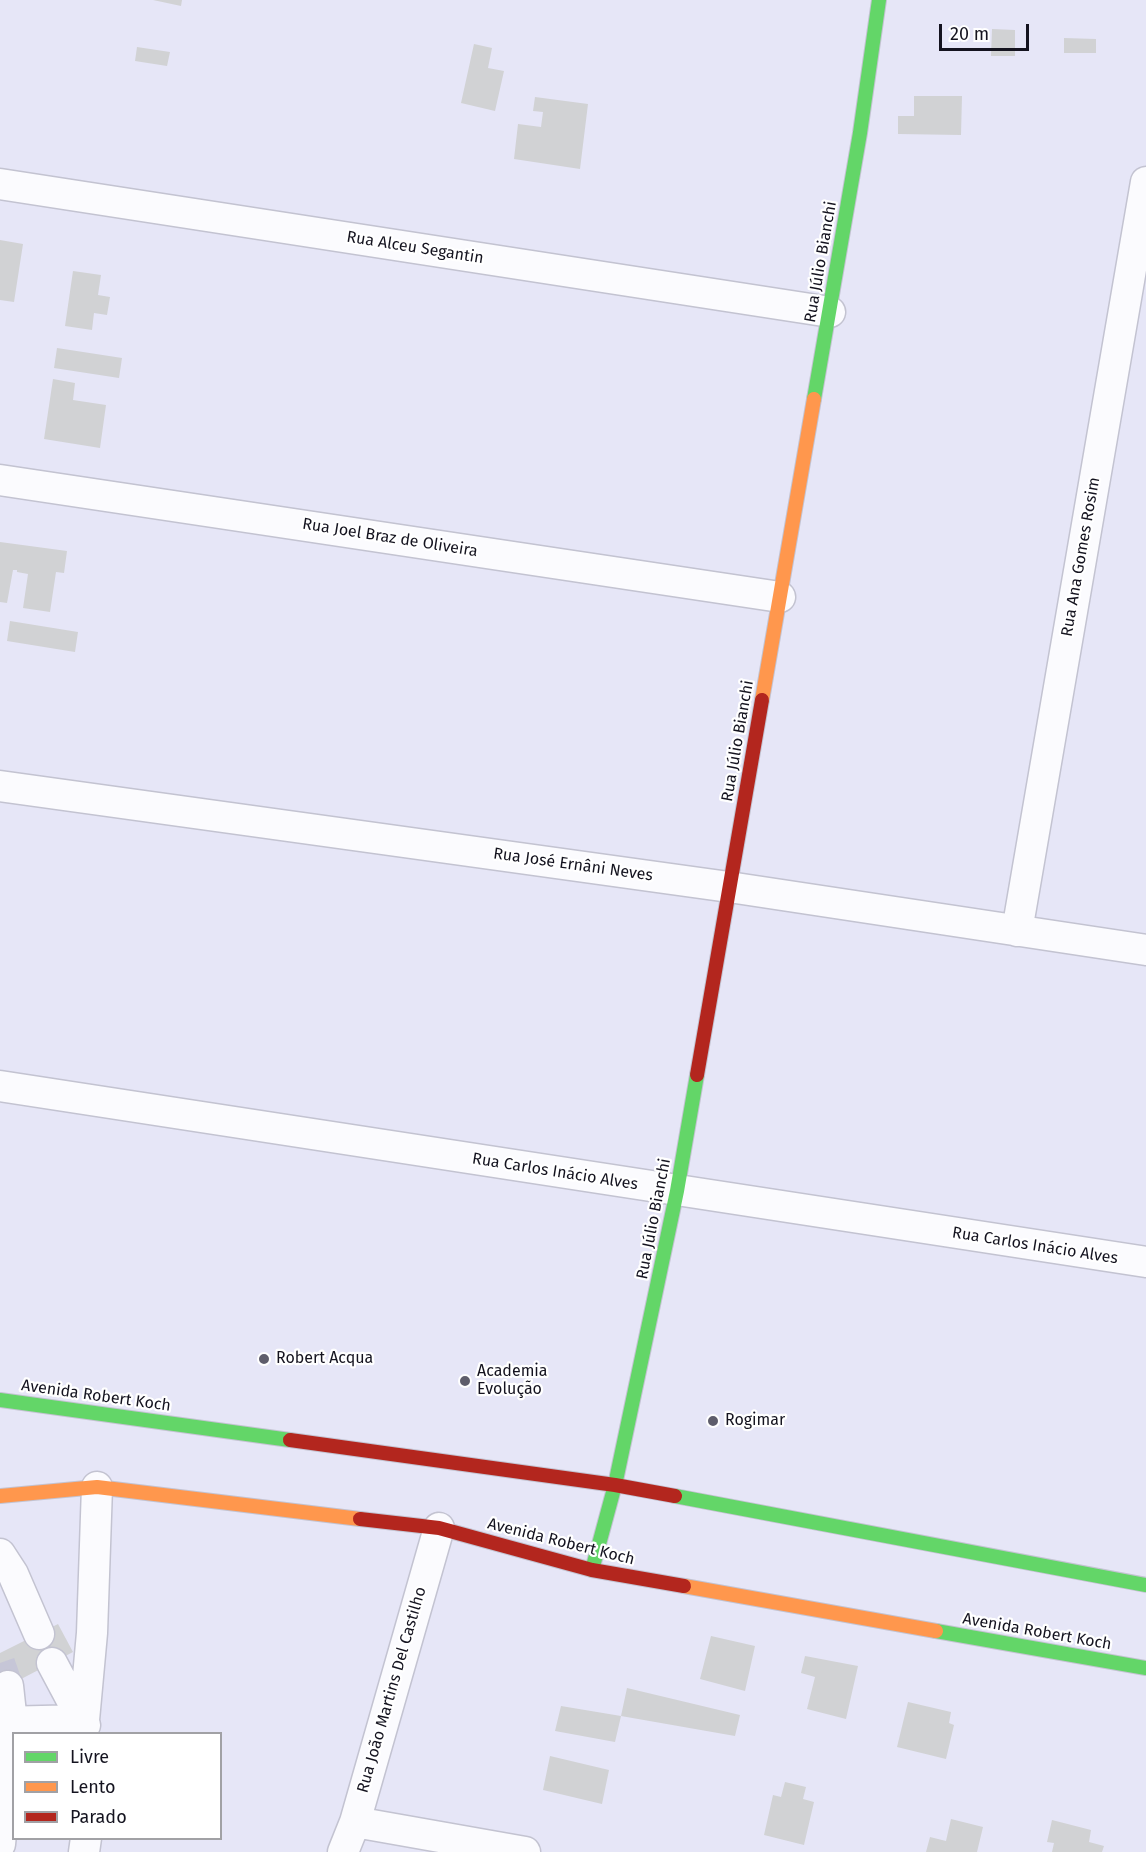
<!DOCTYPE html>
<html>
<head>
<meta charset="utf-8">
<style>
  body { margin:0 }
  #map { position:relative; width:1146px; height:1852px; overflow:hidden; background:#e6e6f7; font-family:"Fira Sans",sans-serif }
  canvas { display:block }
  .legend { position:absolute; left:12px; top:1732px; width:210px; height:108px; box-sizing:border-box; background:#fff; border:2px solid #a1a1a5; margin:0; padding:8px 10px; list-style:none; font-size:18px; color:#14131f }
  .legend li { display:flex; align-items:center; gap:12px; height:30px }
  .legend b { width:30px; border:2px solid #a1a1a5 }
  .scale { position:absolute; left:939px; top:24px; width:90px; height:27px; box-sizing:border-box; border:3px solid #14131f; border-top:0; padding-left:8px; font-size:18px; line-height:21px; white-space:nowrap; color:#14131f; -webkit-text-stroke:4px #fff; paint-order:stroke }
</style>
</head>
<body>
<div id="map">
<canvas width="1146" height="1852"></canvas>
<ul class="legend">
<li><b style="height:8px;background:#63d668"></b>Livre</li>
<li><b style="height:8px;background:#ff974d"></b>Lento</li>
<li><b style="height:8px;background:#b3261e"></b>Parado</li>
</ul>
<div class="scale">20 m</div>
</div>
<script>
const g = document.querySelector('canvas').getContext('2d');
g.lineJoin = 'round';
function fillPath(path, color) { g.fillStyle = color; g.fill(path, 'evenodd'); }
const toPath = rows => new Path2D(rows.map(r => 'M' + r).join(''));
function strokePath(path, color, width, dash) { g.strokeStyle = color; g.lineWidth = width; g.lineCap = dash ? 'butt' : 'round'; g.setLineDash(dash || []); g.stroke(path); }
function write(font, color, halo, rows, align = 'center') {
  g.font = font + ' "Fira Sans",sans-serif'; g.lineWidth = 4.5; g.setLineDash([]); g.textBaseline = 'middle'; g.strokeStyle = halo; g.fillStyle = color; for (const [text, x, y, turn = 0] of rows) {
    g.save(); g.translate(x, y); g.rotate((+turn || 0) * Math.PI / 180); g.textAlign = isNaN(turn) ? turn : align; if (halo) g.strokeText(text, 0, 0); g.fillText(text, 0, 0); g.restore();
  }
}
fillPath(toPath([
  [153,0,182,0,181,6],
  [992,29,1015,30,1015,56,991,56],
  [1064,38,1096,39,1096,53,1064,53],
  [474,44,492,48,488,68,504,71,495,111,461,103],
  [137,47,170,52,167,66,135,61],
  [914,96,962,96,961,135,898,134,898,116,914,116],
  [535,97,588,104,580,169,514,159,518,124,541,127,543,112,533,111],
  [0,240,23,244,14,302,0,300],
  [73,271,101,275,98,295,110,297,107,315,94,313,92,330,65,326],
  [57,348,122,358,119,378,54,368],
  [53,379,75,383,73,400,106,405,100,448,44,439],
  [0,542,67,551,64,573,56,572,50,612,23,608,28,574,17,572,17,570,13,570,7,603,0,602],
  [10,621,78,632,75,652,7,641],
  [58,1624,73,1652,0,1690,0,1653],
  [711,1636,755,1646,745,1691,700,1679],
  [805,1656,858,1666,846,1719,807,1709,815,1677,801,1673],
  [627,1688,740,1715,735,1736,621,1716],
  [908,1702,951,1712,949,1723,954,1725,946,1759,897,1747],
  [561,1706,621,1716,615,1742,555,1731],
  [550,1756,609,1770,602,1804,543,1790],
  [785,1782,806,1787,803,1799,814,1802,804,1845,764,1835,773,1795,781,1797],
  [951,1819,983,1827,977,1852,926,1852,930,1837,946,1841],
  [1052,1820,1091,1830,1089,1842,1104,1846,1102,1852,1052,1852,1054,1843,1047,1842]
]), '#d1d2d4');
strokePath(toPath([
  [0,1663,8,1686]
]), '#c6c6d7', 30, [30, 15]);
const street = toPath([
  [0,184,830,312],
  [0,480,780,597],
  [0,786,729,887,1146,950],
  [1017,931,1146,182],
  [0,1086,1146,1262],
  [0,1554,13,1574,39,1634],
  [52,1663,85,1725],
  [0,1722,84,1720,92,1633,97,1487],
  [355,1822,525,1852],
  [0,1844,12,1723,8,1686],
  [84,1852,86,1838],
  [343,1852,355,1822,439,1528]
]);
const fast = toPath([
  [814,399,860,133,879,0],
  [0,1400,290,1440],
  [675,1496,1146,1585],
  [592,1570,615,1485,677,1191,697,1075],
  [936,1631,1146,1668]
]);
const slow = toPath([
  [762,700,814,399],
  [0,1496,97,1487,360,1519],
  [684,1586,936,1631]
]);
const jam = toPath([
  [697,1075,762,700],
  [290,1440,615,1485,675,1496],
  [360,1519,439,1528,592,1570,684,1586]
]);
strokePath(street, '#c3c3d1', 33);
strokePath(fast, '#c3c3d1', 16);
strokePath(slow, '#c3c3d1', 16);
strokePath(jam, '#c3c3d1', 16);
strokePath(street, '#fbfbfe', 30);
strokePath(fast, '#63d668', 14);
strokePath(slow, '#ff974d', 14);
strokePath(jam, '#b3261e', 14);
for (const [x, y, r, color] of [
  [264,1359,6,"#5e5d6b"],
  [465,1381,6,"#5e5d6b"],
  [713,1421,6,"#5e5d6b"]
]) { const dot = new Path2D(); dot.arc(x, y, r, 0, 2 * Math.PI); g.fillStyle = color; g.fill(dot); strokePath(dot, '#fff', 2); }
write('16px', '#14131f', '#fff', [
  ["Rua Alceu Segantin",415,248,9],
  ["Rua Júlio Bianchi",821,262,-80],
  ["Rua Joel Braz de Oliveira",390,538,9],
  ["Rua Ana Gomes Rosim",1081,557,-80],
  ["Rua Júlio Bianchi",738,741,-80],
  ["Rua José Ernâni Neves",573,865,8],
  ["Rua Carlos Inácio Alves",555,1172,9],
  ["Rua Júlio Bianchi",654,1219,-79],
  ["Rua Carlos Inácio Alves",1035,1246,9],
  ["Avenida Robert Koch",96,1396,8],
  ["Avenida Robert Koch",561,1542,14],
  ["Avenida Robert Koch",1037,1632,10],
  ["Rua João Martins Del Castilho",392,1690,-74]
]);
write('16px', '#14131f', '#fff', [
  ["Robert Acqua",276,1359],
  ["Academia",477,1372],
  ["Evolução",477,1390],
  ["Rogimar",725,1421]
], 'left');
</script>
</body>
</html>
